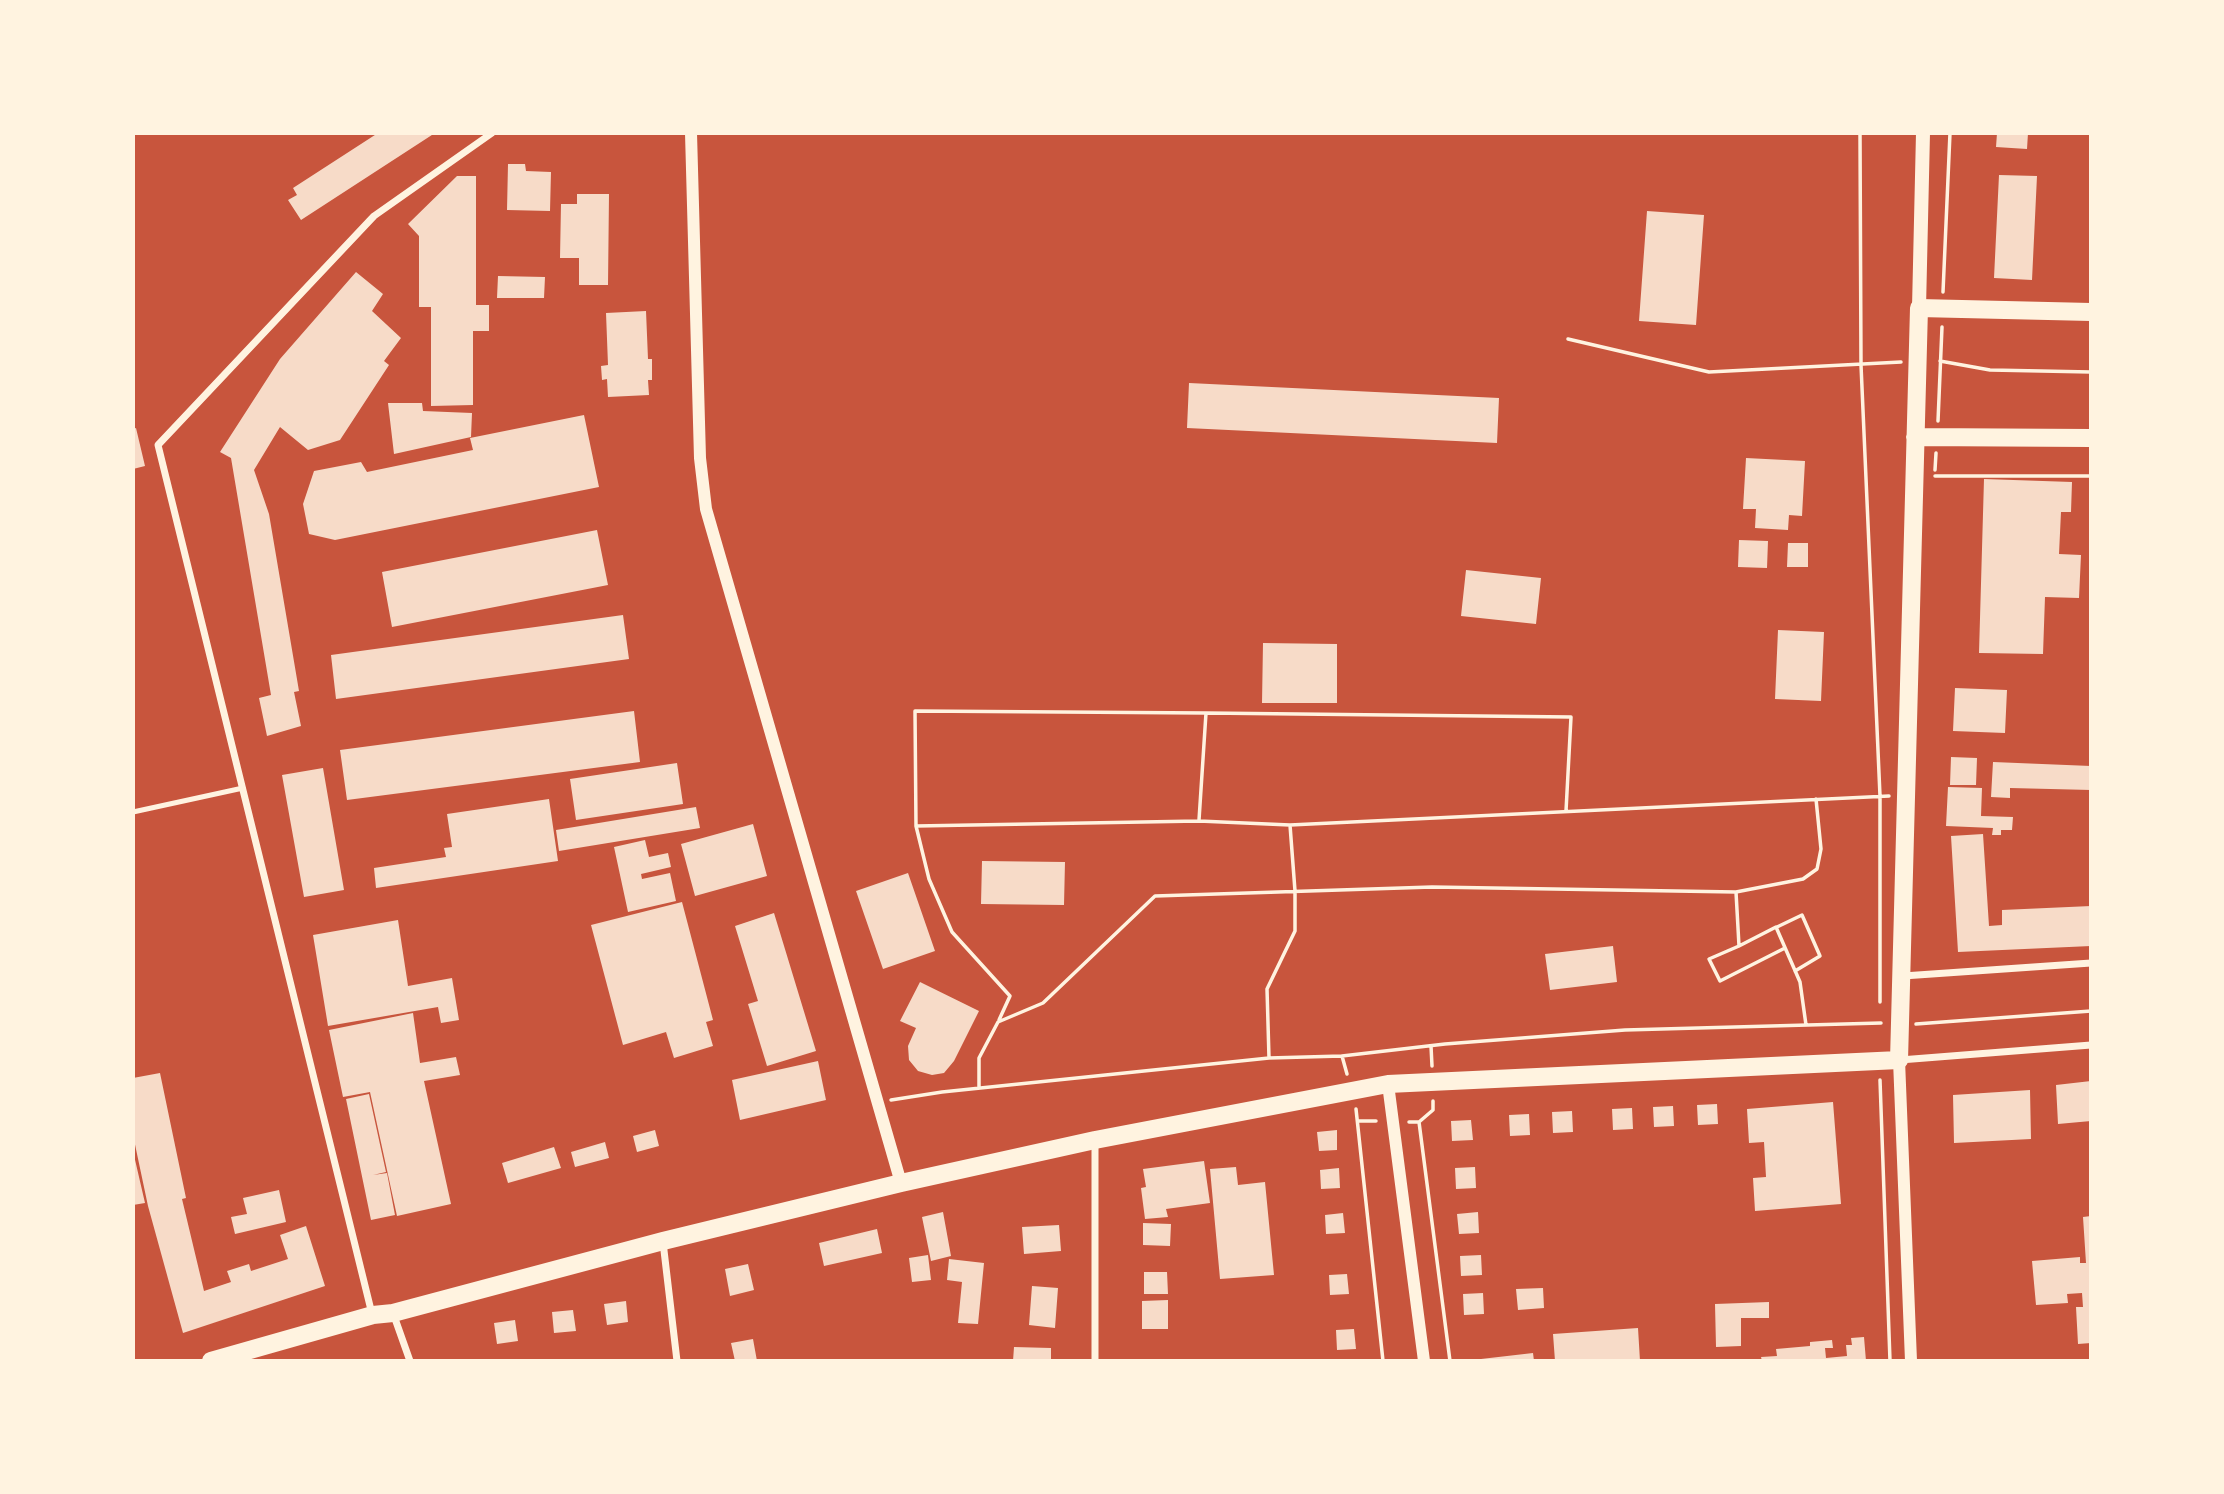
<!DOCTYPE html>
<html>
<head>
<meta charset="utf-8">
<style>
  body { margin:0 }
  #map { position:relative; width:2224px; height:1494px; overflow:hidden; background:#c8553d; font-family:"Source Sans 3",sans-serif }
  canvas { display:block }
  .frame { position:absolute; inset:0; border:135px solid #fff3e0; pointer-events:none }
</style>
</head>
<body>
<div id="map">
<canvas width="2224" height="1494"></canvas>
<div class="frame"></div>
</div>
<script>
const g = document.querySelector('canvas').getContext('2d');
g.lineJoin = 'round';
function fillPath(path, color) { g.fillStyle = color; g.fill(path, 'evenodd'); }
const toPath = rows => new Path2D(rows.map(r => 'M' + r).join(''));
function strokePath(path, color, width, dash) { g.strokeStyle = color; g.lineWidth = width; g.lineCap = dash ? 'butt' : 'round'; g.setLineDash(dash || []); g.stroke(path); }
fillPath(toPath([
  [378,133,435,133,301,220,288,200,297,195,293,188],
  [1997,133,2028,133,2027,149,1996,147],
  [508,164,525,164,526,171,551,172,550,211,507,210],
  [1999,175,2037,176,2032,280,1994,278],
  [457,176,476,176,476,305,489,305,489,331,473,331,473,405,431,406,431,307,419,307,419,236,408,224],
  [577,194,609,194,608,285,579,285,579,258,560,258,561,204,577,204],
  [1647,211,1704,215,1696,325,1639,321],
  [356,272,383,294,372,311,401,338,384,361,389,365,340,440,308,450,280,427,254,470,269,514,299,691,294,692,301,726,267,736,259,698,271,695,231,458,220,452,280,359],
  [498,276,545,277,544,298,497,298],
  [646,311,648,359,652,359,652,380,648,380,649,395,608,397,607,379,602,380,601,366,608,365,606,313],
  [1189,383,1499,398,1497,443,1187,428],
  [388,403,422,403,423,411,472,413,471,437,394,454],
  [584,415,599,487,335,540,309,534,303,504,314,471,361,462,367,472,473,450,470,438],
  [136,428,145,466,133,469,133,429],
  [1746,458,1805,461,1802,516,1789,515,1788,530,1755,528,1756,509,1743,509],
  [1984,479,2072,482,2071,512,2061,512,2059,554,2081,555,2079,598,2045,597,2043,654,1979,653],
  [597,530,608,585,392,627,382,572],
  [1739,540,1768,541,1767,568,1738,567],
  [1788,543,1808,543,1808,567,1787,567],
  [1466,570,1541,578,1536,624,1461,616],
  [623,615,629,659,336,699,331,655],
  [1778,630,1824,632,1821,701,1775,699],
  [1263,643,1337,644,1337,703,1262,703],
  [1955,688,2007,690,2005,733,1953,731],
  [634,711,640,762,347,800,340,750],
  [1951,757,1977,758,1976,785,1950,785],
  [1993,762,2091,766,2091,790,2010,788,2010,798,1991,797],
  [677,763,683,804,576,820,570,779],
  [323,768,344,890,304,897,282,775],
  [1948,787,1982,788,1981,816,2013,817,2012,830,2001,830,2001,835,1992,835,1993,828,1946,826],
  [549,799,558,861,376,888,374,868,446,857,444,848,452,847,447,814],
  [696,807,700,828,559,851,556,830],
  [753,824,767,876,695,896,681,844],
  [1983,834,1989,926,2002,925,2002,910,2091,906,2091,946,1958,952,1951,836],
  [645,840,649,857,668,853,671,867,641,874,642,879,670,873,676,901,628,912,614,847],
  [982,861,1065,862,1064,905,981,904],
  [908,873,935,951,883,969,856,891],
  [682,902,713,1020,706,1022,713,1046,674,1058,666,1032,623,1045,591,925],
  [774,913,816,1051,767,1066,748,1004,758,1001,735,926],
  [398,920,408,986,452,978,459,1020,441,1023,438,1007,328,1026,313,935],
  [1613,946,1617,982,1550,990,1545,954],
  [920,982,979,1011,954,1061,944,1073,932,1075,918,1071,909,1060,908,1046,916,1028,900,1021],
  [413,1013,420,1063,456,1057,460,1075,424,1081,451,1204,397,1216,370,1092,343,1097,329,1030],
  [818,1061,826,1100,740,1120,732,1080],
  [160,1073,186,1198,182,1199,204,1291,231,1282,227,1271,249,1264,251,1271,288,1259,280,1235,306,1226,325,1286,183,1333,148,1206,133,1135,133,1078],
  [2091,1081,2091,1121,2058,1124,2056,1085],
  [2030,1090,2031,1139,1954,1143,1953,1095],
  [369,1094,386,1172,373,1175,387,1173,395,1215,371,1220,346,1099],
  [1833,1102,1841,1204,1755,1211,1753,1178,1766,1177,1764,1142,1749,1143,1747,1109],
  [1717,1104,1718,1124,1698,1125,1697,1105],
  [1673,1106,1674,1126,1654,1127,1653,1107],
  [1632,1108,1633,1129,1613,1130,1612,1109],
  [1572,1111,1573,1132,1553,1133,1552,1112],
  [1529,1114,1530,1135,1510,1136,1509,1115],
  [1471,1120,1473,1140,1452,1141,1451,1121],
  [655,1130,659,1146,637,1152,633,1136],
  [1337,1130,1337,1150,1319,1151,1317,1132],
  [605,1142,609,1158,575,1167,571,1152],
  [554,1147,561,1168,508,1183,502,1163],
  [133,1151,145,1203,133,1205],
  [1204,1161,1210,1203,1166,1209,1168,1217,1145,1219,1141,1188,1146,1187,1143,1169],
  [1236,1167,1238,1185,1265,1182,1274,1275,1220,1279,1210,1169],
  [1475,1167,1476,1188,1456,1189,1455,1168],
  [1339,1168,1340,1188,1321,1189,1320,1170],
  [279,1190,286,1222,235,1234,231,1217,247,1214,243,1198],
  [943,1212,951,1256,931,1261,922,1217],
  [1478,1212,1479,1233,1459,1234,1457,1214],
  [1343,1213,1345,1233,1326,1234,1325,1215],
  [2091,1216,2091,1343,2078,1344,2076,1307,2083,1307,2082,1293,2067,1294,2068,1303,2036,1305,2032,1261,2080,1257,2080,1263,2086,1263,2083,1217],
  [1143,1223,1171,1224,1170,1246,1143,1245],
  [1059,1225,1061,1251,1024,1254,1022,1227],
  [877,1229,882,1253,824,1266,819,1243],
  [928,1255,931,1280,912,1282,909,1258],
  [1481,1255,1482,1275,1461,1276,1460,1256],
  [949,1259,984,1263,978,1324,958,1323,962,1282,947,1280],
  [748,1264,754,1290,730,1296,725,1269],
  [1144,1272,1167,1272,1168,1294,1144,1294],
  [1347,1274,1349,1294,1330,1295,1329,1275],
  [1032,1286,1058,1288,1055,1328,1029,1325],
  [1543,1288,1544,1308,1518,1310,1516,1289],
  [1483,1293,1484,1314,1464,1315,1463,1294],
  [1168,1300,1168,1329,1142,1329,1142,1301],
  [626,1301,628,1322,607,1325,604,1304],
  [1769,1302,1769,1318,1741,1318,1741,1346,1716,1347,1715,1304],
  [573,1310,576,1331,554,1333,552,1312],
  [515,1320,518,1341,497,1344,494,1323],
  [1638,1328,1640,1361,1555,1361,1553,1334],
  [1354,1329,1356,1349,1337,1350,1336,1330],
  [1864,1337,1866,1361,1762,1361,1761,1357,1777,1356,1776,1349,1810,1346,1810,1342,1832,1340,1833,1348,1825,1348,1826,1358,1847,1356,1846,1345,1852,1345,1851,1338],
  [753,1339,757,1361,735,1361,731,1343],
  [1014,1347,1051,1348,1051,1361,1013,1361],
  [1533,1353,1534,1361,1481,1361,1481,1359]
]), '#f7dbc8');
strokePath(toPath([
  [1860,133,1861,365,1880,796,1880,1002],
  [1943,292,1950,133],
  [1568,339,1709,372,1901,362],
  [1940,361,1990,370,2091,372],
  [1938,421,1942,327],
  [1935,470,1936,453],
  [1935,476,2091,476],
  [1206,713,1571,717,1566,811],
  [916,826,1199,821,1290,825,1889,796],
  [1736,892,1803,879,1817,869,1821,849,1816,799],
  [1777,927,1802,915,1820,956,1795,971],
  [1739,946,1709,959,1720,981,1785,948],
  [999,1020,1010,996,952,932,929,879,916,826,915,711,1206,713,1199,820],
  [1916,1024,2091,1011],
  [1431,1046,1432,1066],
  [1342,1056,1347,1074],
  [1269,1058,1267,989,1295,931,1295,891,1290,825],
  [1880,1080,1890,1361],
  [979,1088,979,1058,998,1022,1043,1003,1155,896,1432,887,1736,892,1739,946,1776,927,1800,982,1806,1025],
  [891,1100,942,1092,1269,1058,1342,1056,1445,1044,1625,1030,1881,1023],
  [1356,1109,1383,1361],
  [1358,1121,1376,1121],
  [1409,1122,1419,1122,1433,1110,1433,1101],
  [1419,1122,1450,1361]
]), '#fff3e0', 3.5);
strokePath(toPath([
  [133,812,243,788]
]), '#fff3e0', 5);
strokePath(toPath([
  [1903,976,2091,963],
  [1900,1060,2091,1045],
  [1095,1141,1095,1361],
  [663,1242,677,1361],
  [393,1313,410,1361],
  [372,1314,158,445,374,216,492,133]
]), '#fff3e0', 7);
strokePath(toPath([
  [691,133,700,458,706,509,901,1183],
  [1899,1060,1911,1361],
  [1388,1084,1424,1361]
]), '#fff3e0', 12);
strokePath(toPath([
  [1919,308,1923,133]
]), '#fff3e0', 14);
strokePath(toPath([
  [1915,437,2091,438],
  [211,1361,373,1315,393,1313,663,1241,901,1183,1095,1140,1388,1084,1899,1060,1919,308,2091,312]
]), '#fff3e0', 18);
</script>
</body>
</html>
